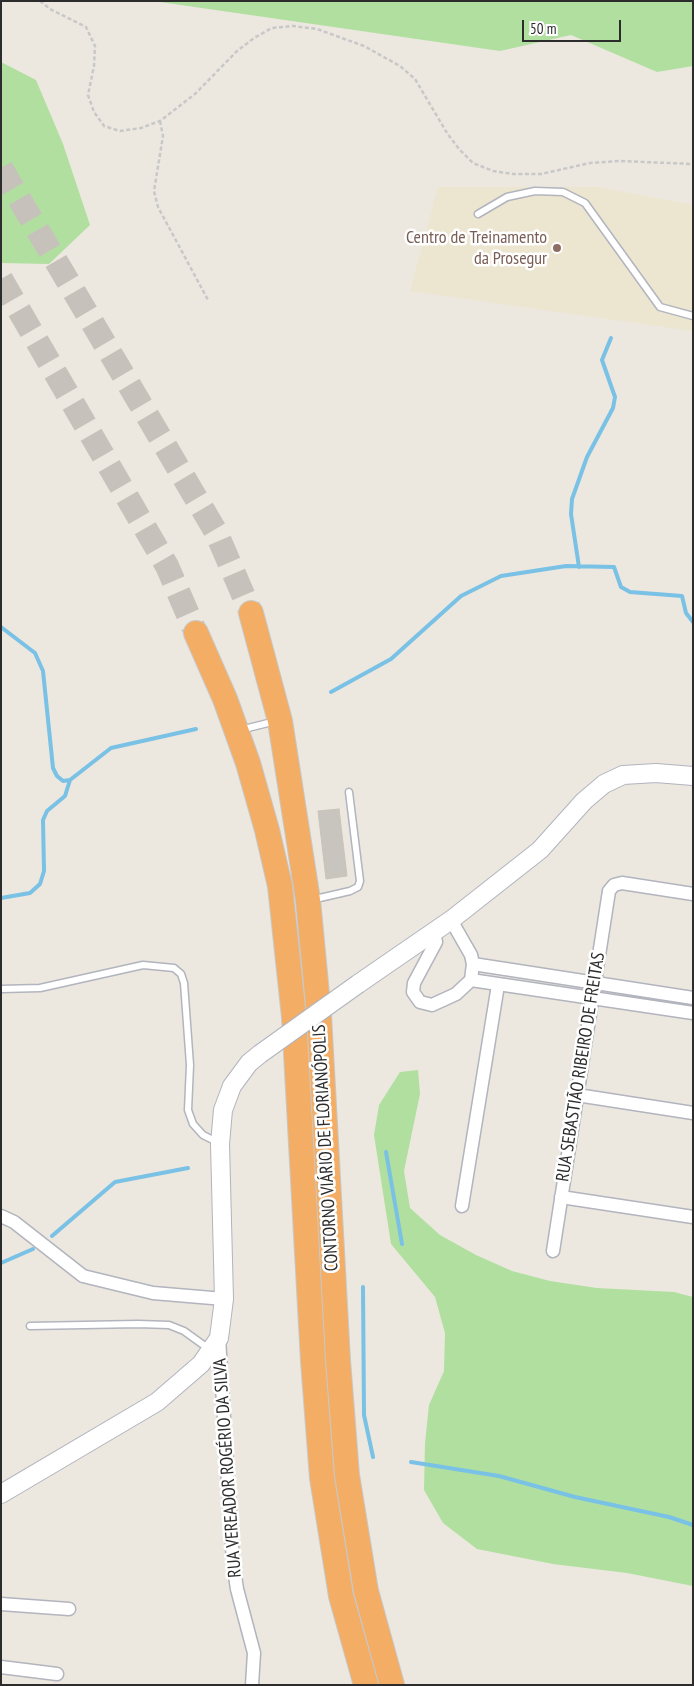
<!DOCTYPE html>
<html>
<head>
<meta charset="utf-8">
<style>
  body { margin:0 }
  #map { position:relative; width:694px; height:1686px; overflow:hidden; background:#ece8df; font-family:"PT Sans Narrow",sans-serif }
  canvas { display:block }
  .frame { position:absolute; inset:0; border:2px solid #2c2c2c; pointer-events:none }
  .scale { position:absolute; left:522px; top:20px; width:99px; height:22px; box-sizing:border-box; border:2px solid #2c2c2c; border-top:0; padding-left:6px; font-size:15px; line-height:18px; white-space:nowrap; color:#2c2c2c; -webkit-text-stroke:4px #fff; paint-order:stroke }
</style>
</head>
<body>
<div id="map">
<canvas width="694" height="1686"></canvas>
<div class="frame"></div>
<div class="scale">50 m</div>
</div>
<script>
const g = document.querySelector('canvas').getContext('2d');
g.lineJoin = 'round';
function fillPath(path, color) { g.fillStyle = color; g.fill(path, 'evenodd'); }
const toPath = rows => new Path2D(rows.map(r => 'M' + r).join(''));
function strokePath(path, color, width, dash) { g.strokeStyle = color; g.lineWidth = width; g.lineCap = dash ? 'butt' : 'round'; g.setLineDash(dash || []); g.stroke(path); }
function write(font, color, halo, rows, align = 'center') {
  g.font = font + ' "PT Sans Narrow",sans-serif'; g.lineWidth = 5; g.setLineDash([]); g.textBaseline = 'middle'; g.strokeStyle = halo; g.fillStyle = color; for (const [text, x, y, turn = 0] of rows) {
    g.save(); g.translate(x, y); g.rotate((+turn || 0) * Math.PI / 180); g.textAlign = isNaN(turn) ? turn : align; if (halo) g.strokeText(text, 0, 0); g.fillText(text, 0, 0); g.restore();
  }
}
fillPath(toPath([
  [438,187,599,187,693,205,693,331,410,291]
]), '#ece5d0');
fillPath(toPath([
  [153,1,693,1,693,66,657,72,571,35,500,51],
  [1,62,36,80,63,144,90,225,49,264,1,263],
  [418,1070,420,1094,404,1171,410,1208,440,1235,476,1255,512,1271,550,1281,597,1288,674,1292,693,1297,693,1586,627,1573,553,1564,477,1549,443,1523,424,1490,425,1443,429,1405,444,1371,445,1333,435,1297,391,1244,374,1135,379,1105,400,1072]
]), '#b0dfa0');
strokePath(toPath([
  [579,567,571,514,572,499,587,457,613,408,615,397,602,360,611,338],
  [1,627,35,653,43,671,53,768,57,776,63,781,70,780,111,748,196,729],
  [331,692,391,659,461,596,501,576,566,566,614,567,621,587,630,592,682,596,686,613,693,622],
  [1,898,30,893,40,884,44,871,43,820,47,811,65,796,70,780],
  [386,1152,402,1244],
  [52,1236,115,1182,188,1168],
  [1,1263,33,1249],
  [363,1287,364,1415,373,1457],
  [411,1462,499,1476,575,1497,669,1517,693,1525]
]), '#7ac1e6', 4);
const building = toPath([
  [339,809,347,876,326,879,318,811,339,809]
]);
fillPath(building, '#c8c4be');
strokePath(building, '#c8c4b9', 1);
strokePath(toPath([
  [1,168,216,532,251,613],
  [1,279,167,566,196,633]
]), '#c6c2bb', 24, [24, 12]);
const lane = toPath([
  [478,214,507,197,535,191,563,192,585,203,660,307,693,316],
  [240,730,276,721],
  [311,900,350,891,358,887,360,881,349,792],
  [1,989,40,988,143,965,174,968,181,974,184,983,190,1065,188,1110,193,1124,203,1135,219,1143],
  [30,1326,138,1324,169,1325,184,1331,209,1349]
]);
const street = toPath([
  [434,932,436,942,414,983,413,992,420,1002,432,1005,456,994,471,980,473,964,471,955,451,920],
  [473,964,693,998],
  [471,980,693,1013],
  [577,1095,693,1113],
  [561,1197,693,1217],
  [462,1206,498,985],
  [1,1216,14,1222,83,1276,153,1293,224,1299],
  [553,1251,609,891,614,885,622,883,693,894],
  [219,1338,233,1562,237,1589,254,1653,252,1685],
  [1,1604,69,1609],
  [1,1667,57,1674]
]);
const secondary = toPath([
  [358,984,451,920,540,850,584,801,604,784,623,775,656,773,693,776],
  [1,1494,157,1402,201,1364,219,1338,224,1299,220,1144,223,1110,232,1086,249,1063,260,1054]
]);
const highway = toPath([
  [251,613,280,721,308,900,319,1015,338,1360,347,1475,366,1591,392,1685],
  [196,633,225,699,248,763,267,830,280,886,294,1017,313,1361,322,1478,341,1596,366,1685]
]);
strokePath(lane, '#b2b4be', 9);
strokePath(street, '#b2b4be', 15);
strokePath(secondary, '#b2b4be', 20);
strokePath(highway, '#c8c8c8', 26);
strokePath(toPath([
  [40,1,50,9,86,27,95,46,94,66,88,95,94,112,104,126,120,131,141,128,160,121,195,94,237,51,254,38,272,28,293,26,317,29,364,46,400,66,415,79,447,133,459,149,473,163,493,171,513,174,541,174,590,163,619,161,693,164],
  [160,121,163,136,154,191,158,207,208,300]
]), '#c8c8c8', 2.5, [4, 2.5]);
strokePath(lane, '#fff', 6);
strokePath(street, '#fff', 12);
strokePath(secondary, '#fff', 18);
strokePath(highway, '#f3ad64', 24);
const secondaryBridge = toPath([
  [260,1054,358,984]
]);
strokePath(secondaryBridge, '#b2b4be', 20, []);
strokePath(secondaryBridge, '#fff', 18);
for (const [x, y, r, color] of [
  [557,248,5,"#8d6e63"]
]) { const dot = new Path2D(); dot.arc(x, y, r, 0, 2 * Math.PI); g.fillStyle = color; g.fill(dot); strokePath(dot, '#fff', 2); }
write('18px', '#785e54', '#fff', [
  ["Centro de Treinamento",547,238],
  ["da Prosegur",547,259]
], 'right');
write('18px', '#2c2c2c', '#fff', [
  ["RUA SEBASTIÃO RIBEIRO DE FREITAS",581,1067,-81],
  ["CONTORNO VIÁRIO DE FLORIANÓPOLIS",326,1148,-93],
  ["RUA VEREADOR ROGÉRIO DA SILVA",228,1468,-94]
]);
</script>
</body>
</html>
